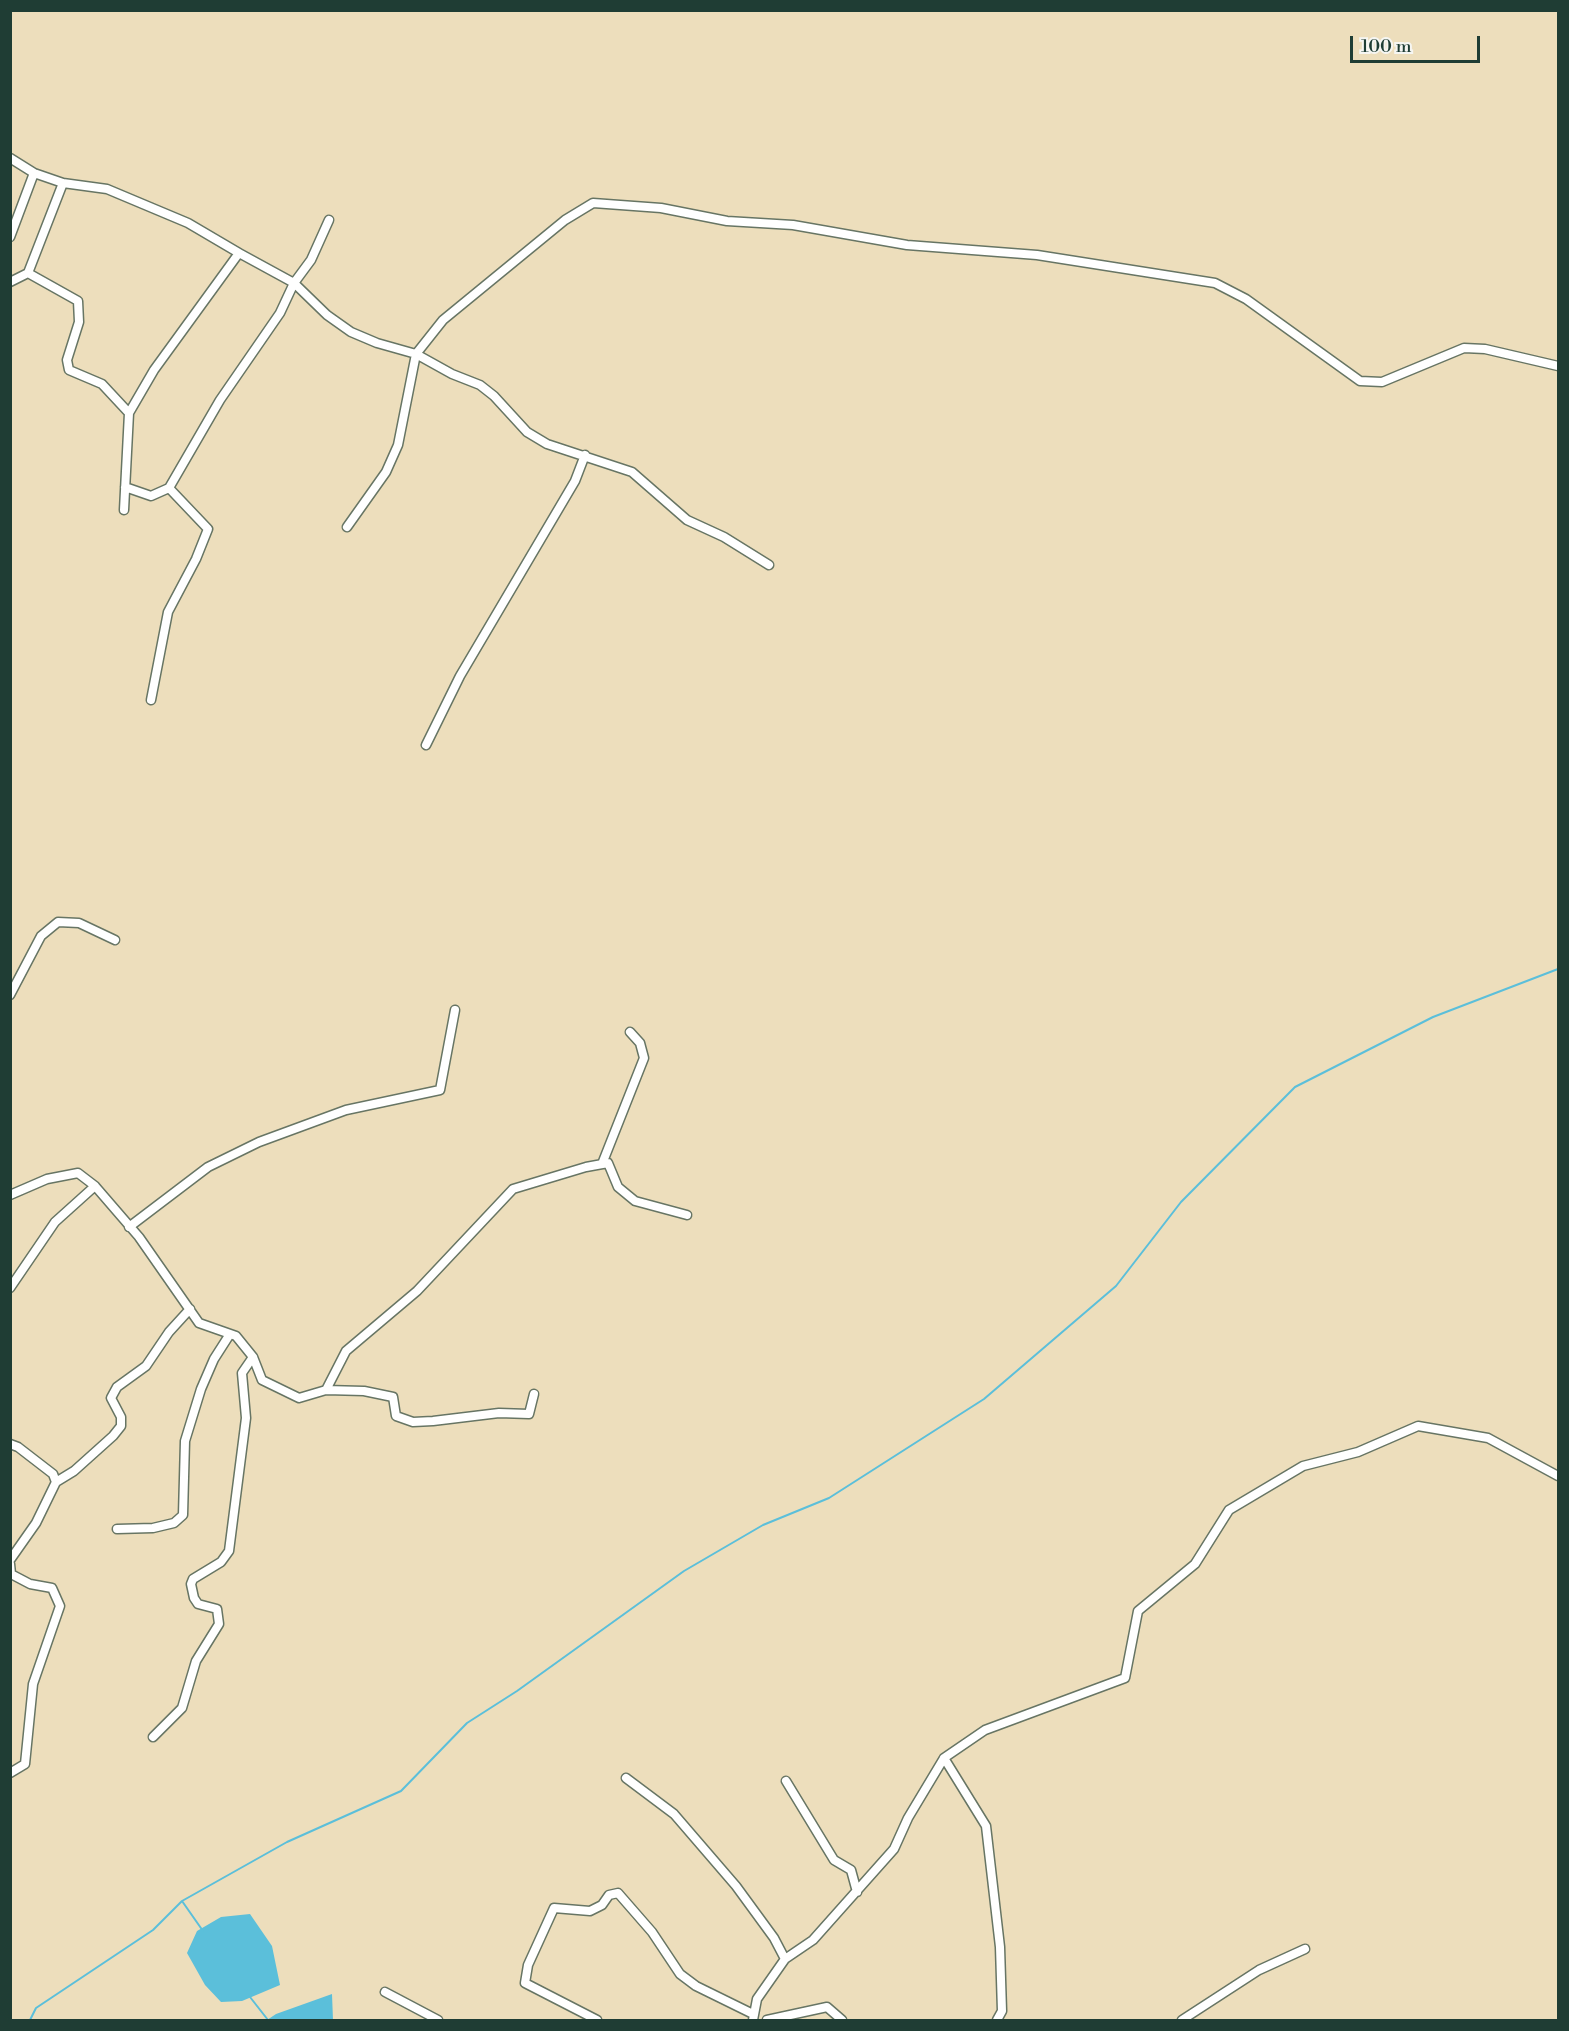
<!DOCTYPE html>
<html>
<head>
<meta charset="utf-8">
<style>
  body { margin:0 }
  #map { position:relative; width:1569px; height:2031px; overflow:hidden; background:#eddebc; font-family:"Libre Bodoni",serif }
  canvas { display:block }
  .frame { position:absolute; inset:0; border:12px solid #1f3d34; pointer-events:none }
  .scale { position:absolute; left:1350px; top:36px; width:130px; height:27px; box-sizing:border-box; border:3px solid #1f3d34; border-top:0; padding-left:8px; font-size:18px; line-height:21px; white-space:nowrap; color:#1f3d34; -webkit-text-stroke:4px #f6f6f2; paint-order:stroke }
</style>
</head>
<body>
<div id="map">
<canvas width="1569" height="2031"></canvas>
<div class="frame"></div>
<div class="scale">100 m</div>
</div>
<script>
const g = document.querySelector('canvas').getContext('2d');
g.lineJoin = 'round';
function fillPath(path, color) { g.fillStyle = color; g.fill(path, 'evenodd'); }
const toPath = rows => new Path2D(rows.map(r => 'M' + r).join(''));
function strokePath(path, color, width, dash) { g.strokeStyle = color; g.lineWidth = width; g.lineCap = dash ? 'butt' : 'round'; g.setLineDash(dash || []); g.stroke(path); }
fillPath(toPath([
  [250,1914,272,1946,280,1985,242,2001,221,2002,205,1985,187,1953,197,1931,221,1917],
  [332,1994,333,2020,267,2020,276,2014]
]), '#5bbfda');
strokePath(toPath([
  [182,1901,203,1931],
  [250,1997,268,2020],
  [30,2020,36,2008,153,1930,182,1901,287,1842,401,1791,467,1723,517,1691,684,1571,763,1525,829,1498,984,1399,1116,1286,1181,1202,1295,1087,1433,1017,1558,969]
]), '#5bbfda', 2);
const minor = toPath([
  [10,158,34,173,63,183,107,189,188,223,239,253,154,370,129,413,124,510],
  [329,220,311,260,294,283,327,315,351,332,377,343,416,354,452,374,480,385,494,396,527,432,547,444,632,472,687,520,724,537,769,565],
  [10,237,34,173],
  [28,273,78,301,79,322,67,360,69,370,102,384,129,413],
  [10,282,28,273,63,183],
  [125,487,151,496,169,488,220,400,280,313,294,283,239,253],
  [347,527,386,472,398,445,416,354,443,320,565,220,593,203,661,208,727,221,793,225,907,245,1037,255,1215,283,1246,299,1360,381,1382,382,1464,348,1485,349,1558,366],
  [151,700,168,612,196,559,208,529,169,488],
  [426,745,460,676,575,481,585,455],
  [10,995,41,936,58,922,79,923,115,940],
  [602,1164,644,1058,640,1043,630,1032],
  [10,1195,47,1179,78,1173,95,1186,139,1237,199,1323,236,1336,253,1357,262,1380,299,1398,326,1390,364,1391,393,1397,396,1416,413,1422,433,1421,499,1413,529,1414,534,1394],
  [129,1227,208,1167,259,1142,346,1110,440,1090,455,1010],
  [10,1288,55,1222,95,1186],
  [326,1390,346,1351,417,1291,513,1189,586,1167,608,1163,618,1187,635,1201,687,1215],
  [10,1444,18,1447,53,1474,56,1482,36,1523,10,1560],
  [56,1482,74,1471,113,1436,121,1426,121,1417,111,1398,117,1387,146,1366,169,1332,190,1309],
  [117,1529,153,1528,174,1523,183,1515,185,1441,201,1389,214,1359,230,1334],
  [10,1564,11,1574,30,1584,52,1588,60,1606,33,1684,25,1764,10,1773],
  [153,1737,182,1708,196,1661,219,1624,217,1609,198,1604,194,1598,191,1584,193,1579,221,1562,229,1551,246,1418,242,1373,253,1357],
  [944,1758,986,1826,1000,1947,1002,2011,997,2020],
  [626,1778,674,1814,736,1886,774,1938,785,1959],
  [786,1781,834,1860,851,1870,857,1892],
  [385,1992,438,2020],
  [597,2020,525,1983,528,1965,554,1908,590,1911,602,1905,609,1895,618,1893,652,1932,680,1974,696,1986,753,2014],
  [753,2020,757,1999,785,1959,813,1940,894,1849,908,1818,944,1758,985,1730,1125,1678,1138,1611,1195,1564,1229,1510,1303,1466,1358,1452,1418,1426,1488,1438,1558,1476],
  [767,2020,827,2007,842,2020],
  [1182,2020,1259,1970,1305,1949]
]);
strokePath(minor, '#677564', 11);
strokePath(minor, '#fff', 8);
</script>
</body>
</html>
